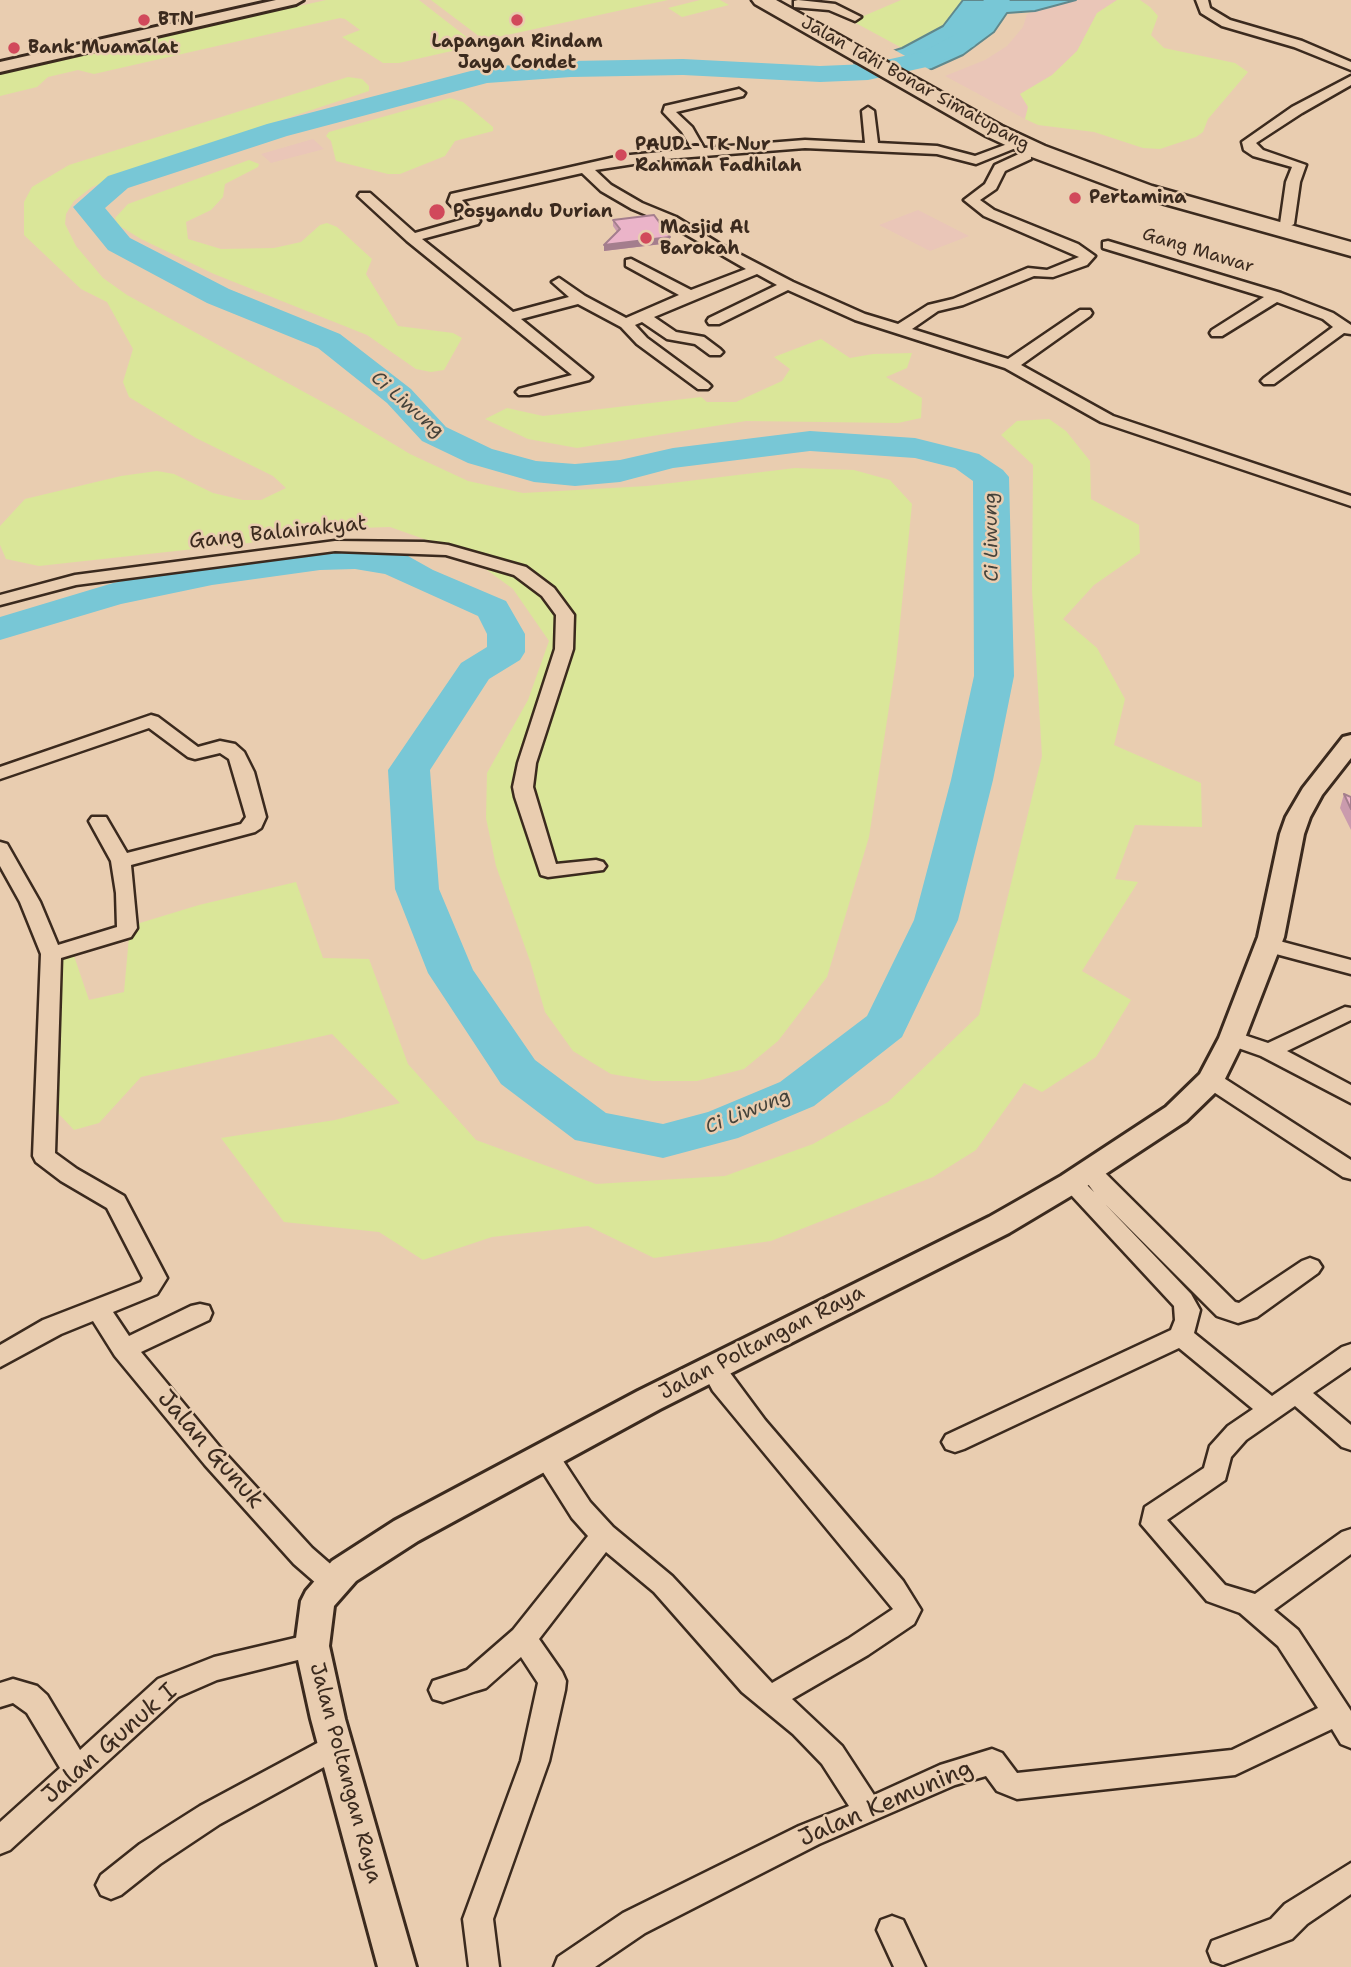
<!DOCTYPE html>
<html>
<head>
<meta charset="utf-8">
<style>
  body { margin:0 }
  canvas { display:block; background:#e9cdb0 }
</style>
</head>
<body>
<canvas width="1351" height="1967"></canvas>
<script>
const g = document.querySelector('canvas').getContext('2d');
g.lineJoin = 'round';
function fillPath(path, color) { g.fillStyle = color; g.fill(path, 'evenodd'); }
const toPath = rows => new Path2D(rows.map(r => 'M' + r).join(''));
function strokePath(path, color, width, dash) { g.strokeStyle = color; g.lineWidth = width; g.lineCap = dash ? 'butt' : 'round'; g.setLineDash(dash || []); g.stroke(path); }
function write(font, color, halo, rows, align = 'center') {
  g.font = font + ' "Shantell Sans",sans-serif'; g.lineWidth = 5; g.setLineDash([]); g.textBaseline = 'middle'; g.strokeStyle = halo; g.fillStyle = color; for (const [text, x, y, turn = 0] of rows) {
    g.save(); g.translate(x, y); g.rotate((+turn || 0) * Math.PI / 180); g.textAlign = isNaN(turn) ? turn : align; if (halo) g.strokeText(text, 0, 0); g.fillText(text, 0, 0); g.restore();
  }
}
fillPath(toPath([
  [1036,0,1117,0,1097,13,1077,51,1052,75,1021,94,1028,107,1025,119,945,76,985,60,1007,46,1023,27,1027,14,1035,11],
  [313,139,324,149,271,163,261,154],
  [918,210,969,236,930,251,879,225]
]), '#eac6b8');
fillPath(toPath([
  [326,0,419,0,473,42,465,48,399,63,383,63,342,37,360,30,345,19,340,18,94,74,78,70,48,77,37,87,0,96,0,73],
  [431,0,668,0,484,40],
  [700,0,720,0,729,5,682,17,668,8],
  [901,0,963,0,943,26,902,48,852,21],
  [1117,0,1140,0,1150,7,1158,16,1151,35,1164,48,1235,63,1248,72,1208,119,1203,132,1196,137,1160,149,1143,148,1094,132,1038,125,1025,119,1028,107,1020,94,1052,75,1077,51,1097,13],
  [348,77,362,79,369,86,369,91,212,143,92,187,74,201,66,214,65,224,76,246,103,278,127,295,337,410,410,454,468,481,523,493,647,486,795,468,854,470,890,480,912,504,896,662,869,837,827,977,778,1041,744,1069,697,1081,653,1081,611,1074,573,1051,545,1012,530,961,496,866,486,818,487,773,528,700,549,641,513,589,476,562,441,545,390,527,328,529,249,543,39,566,6,559,0,545,0,526,25,499,121,476,157,471,174,474,213,493,243,500,261,500,286,488,273,476,196,438,129,397,123,382,133,349,107,302,81,289,24,235,24,202,32,187,69,165],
  [450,98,463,102,493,127,493,131,455,141,445,156,400,174,388,174,336,161,331,141,326,136,329,132],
  [249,160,259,164,258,167,225,184,223,197,211,210,186,222,188,239,221,249,274,248,301,242,320,225,327,223,337,227,372,259,366,274,398,326,453,333,462,338,444,370,431,372,416,369,367,335,214,274,141,239,118,225,115,218,128,204],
  [821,339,850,358,873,354,912,353,907,368,886,377,922,398,921,418,898,423,746,421,577,448,528,439,485,419,507,408,543,416,701,397,707,402,736,402,782,381,790,369,774,357],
  [1049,419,1066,431,1090,461,1091,499,1139,525,1140,553,1094,585,1063,619,1097,648,1125,699,1114,745,1201,783,1202,827,1135,825,1115,879,1138,882,1082,971,1131,1000,1096,1057,1042,1092,1024,1083,976,1150,933,1177,771,1241,654,1258,588,1226,492,1237,423,1260,379,1232,284,1222,221,1138,335,1120,400,1103,332,1034,141,1077,99,1123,74,1130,56,1111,54,957,72,950,89,1000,124,992,130,926,199,905,296,882,323,958,369,959,408,1064,476,1140,596,1184,725,1176,813,1144,888,1102,979,1015,1042,756,1032,590,1033,465,1001,435,1017,421]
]), '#dae699');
const water = toPath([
  [963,0,1076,0,1035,11,1007,13,994,32,963,55,932,69,887,80,854,63,902,48,943,26,963,0]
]);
fillPath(water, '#78c7d6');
strokePath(water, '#60888c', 2);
fillPath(toPath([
  [891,48,934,72,896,81,856,59]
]), '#e9cdb0');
fillPath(toPath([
  [984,0,1010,0,974,46,931,66,868,80,820,82,683,75,571,77,487,83,287,136,128,188,105,208,130,238,229,289,340,334,411,389,446,427,492,449,536,461,575,464,620,460,673,448,810,431,915,438,979,454,1003,470,1009,477,1014,676,993,780,958,920,902,1037,814,1106,738,1138,663,1158,575,1140,501,1084,428,973,395,889,388,770,461,663,487,647,487,634,478,616,385,574,355,569,320,570,212,585,121,604,0,640,0,617,113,583,212,563,320,548,355,547,408,556,433,570,506,601,525,634,525,652,520,660,489,679,430,770,439,889,473,970,535,1060,606,1113,663,1124,708,1112,780,1082,867,1016,914,920,951,780,974,676,973,481,955,468,915,458,810,451,673,468,620,482,575,486,534,482,468,463,422,441,387,403,318,348,207,303,108,250,73,207,108,176,267,124,486,67,571,61,683,59,820,66,868,64,922,52,956,34,984,0]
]), '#78c7d6');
const minor = toPath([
  [798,0,835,4,861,17,855,21,829,10,794,7,794,1,798,0],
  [1196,0,1208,0,1210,8,1230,20,1302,41,1351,62,1351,70,1294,47,1222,26,1201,13,1196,0],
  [1351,76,1351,85,1302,113,1256,143,1263,150,1306,165,1300,182,1294,224,1287,228,1282,227,1280,224,1286,182,1292,167,1253,156,1244,150,1242,142,1292,107,1351,76],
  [739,89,745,93,743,96,676,112,692,127,704,148,805,140,865,143,862,111,868,107,874,111,878,143,937,146,975,156,1021,139,1028,143,976,164,937,154,805,148,666,159,595,170,611,185,642,203,676,217,720,244,793,282,865,314,898,324,928,305,953,299,1028,268,1047,270,1079,257,984,216,964,200,985,184,995,165,1021,153,1031,153,1031,159,1005,171,996,189,980,200,994,210,1078,244,1095,256,1087,265,1053,277,1034,276,963,305,938,311,912,329,1008,359,1080,310,1090,310,1092,313,1090,316,1021,365,1113,416,1351,496,1351,506,1101,422,1005,368,855,320,788,290,719,324,709,324,707,321,709,318,777,285,757,274,654,317,676,332,704,337,720,349,723,352,720,355,710,355,695,344,667,339,642,322,635,325,647,338,708,383,711,386,708,389,698,389,637,344,621,327,578,304,521,319,592,377,589,380,529,395,519,395,516,392,519,389,572,375,407,241,358,196,360,193,370,193,415,233,464,219,448,202,451,194,620,156,692,149,682,132,663,112,665,106,739,89],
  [582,173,601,191,632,209,666,223,746,269,691,290,631,259,626,260,626,266,679,295,626,318,585,296,559,278,552,282,569,297,513,312,422,239,478,224,480,221,462,200,582,173],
  [1108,241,1281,293,1333,313,1351,325,1351,334,1344,333,1274,384,1264,384,1261,381,1264,378,1333,327,1323,319,1277,302,1222,336,1212,336,1210,333,1212,330,1264,297,1103,248,1103,242,1108,241],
  [335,541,424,542,448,545,526,567,554,588,574,615,573,649,536,763,533,787,556,864,596,860,603,862,606,866,603,870,548,877,541,875,515,797,513,787,518,763,555,649,556,615,542,596,514,575,446,555,335,551,76,585,0,605,0,595,75,575,335,541],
  [151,715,158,717,198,747,220,741,235,744,244,752,254,772,266,817,261,828,255,832,131,865,137,928,131,937,61,958,55,1153,77,1169,124,1196,167,1278,157,1294,113,1312,129,1336,191,1306,200,1304,209,1306,212,1313,209,1320,141,1352,223,1451,312,1548,343,1575,347,1583,343,1591,334,1594,325,1591,294,1564,205,1465,115,1356,93,1321,61,1334,0,1367,0,1345,43,1320,141,1282,143,1278,107,1208,61,1181,36,1162,33,1156,41,954,20,902,0,866,0,842,7,844,40,902,58,945,117,927,116,893,111,861,89,821,92,817,106,817,127,853,241,824,246,817,229,759,220,753,195,759,188,757,149,728,0,779,0,767,151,715],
  [1268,938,1351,960,1351,974,1261,950,1258,945,1261,940,1268,938],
  [1345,1007,1351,1008,1351,1020,1287,1051,1351,1085,1351,1103,1261,1056,1224,1043,1221,1038,1224,1033,1232,1031,1268,1043,1345,1007],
  [1211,1072,1219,1075,1351,1160,1351,1179,1343,1177,1203,1085,1200,1080,1203,1075,1211,1072],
  [1090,1164,1098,1166,1235,1302,1239,1303,1302,1261,1310,1258,1318,1261,1322,1267,1318,1273,1257,1317,1238,1323,1217,1316,1105,1204,1191,1294,1200,1310,1194,1333,1272,1396,1342,1347,1351,1344,1351,1367,1313,1393,1351,1425,1351,1450,1342,1447,1295,1406,1246,1440,1231,1457,1225,1480,1167,1520,1225,1585,1255,1594,1342,1532,1351,1529,1351,1554,1274,1610,1298,1630,1351,1711,1351,1748,1341,1744,1332,1729,1235,1775,1017,1799,997,1791,986,1776,955,1785,819,1844,645,1933,595,1967,554,1967,558,1957,623,1913,799,1826,849,1806,822,1764,793,1734,742,1692,654,1592,606,1552,539,1639,562,1672,566,1681,565,1690,549,1761,493,1919,499,1967,469,1967,463,1919,521,1761,538,1683,521,1657,486,1688,476,1691,443,1702,433,1699,429,1690,433,1681,467,1670,513,1630,588,1536,572,1518,536,1461,532,1454,536,1447,545,1444,554,1447,590,1502,613,1527,672,1576,772,1683,848,1639,893,1609,713,1391,701,1369,704,1362,713,1359,722,1362,765,1420,903,1581,921,1610,914,1624,868,1655,792,1699,842,1746,874,1795,940,1765,992,1749,1002,1753,1017,1773,1232,1750,1318,1708,1278,1646,1240,1613,1207,1601,1141,1524,1145,1507,1204,1468,1210,1446,1228,1426,1253,1409,1179,1348,964,1449,955,1452,946,1449,942,1442,946,1435,1171,1330,1175,1320,1174,1306,1060,1183,1063,1177,1071,1175,1079,1177,1094,1192,1079,1172,1082,1166,1090,1164],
  [312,1634,322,1638,326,1646,322,1654,217,1680,178,1697,10,1850,0,1854,0,1822,60,1768,27,1713,13,1703,0,1707,0,1683,13,1679,37,1686,47,1695,80,1750,158,1679,214,1657,312,1634],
  [336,1733,346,1737,350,1746,346,1755,220,1824,160,1864,121,1895,111,1899,101,1895,96,1885,101,1875,140,1844,200,1806,336,1733],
  [1351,1863,1351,1894,1307,1924,1292,1939,1223,1965,1212,1961,1208,1951,1212,1941,1271,1919,1285,1904,1351,1863],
  [892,1916,903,1920,925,1967,894,1967,877,1930,881,1920,892,1916]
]);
const tertiary = toPath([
  [276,0,303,0,296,4,0,72,0,62,276,0],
  [1351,735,1351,758,1322,795,1310,817,1304,834,1284,937,1245,1038,1221,1087,1186,1121,1081,1190,1009,1233,660,1409,418,1541,356,1581,334,1606,329,1646,345,1719,416,1967,378,1967,311,1719,295,1646,301,1601,306,1591,332,1561,394,1521,638,1391,989,1217,1061,1176,1166,1107,1200,1074,1219,1038,1258,937,1280,834,1286,817,1303,788,1343,737,1351,735]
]);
const trunk = toPath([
  [752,0,776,0,1002,126,1045,146,1152,186,1351,242,1351,256,1136,196,1029,156,986,136,755,4,752,0]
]);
strokePath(minor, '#3b2a1e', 5);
strokePath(tertiary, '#3b2a1e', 6);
strokePath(trunk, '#3b2a1e', 5);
fillPath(minor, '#e9cdb0');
fillPath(tertiary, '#e9cdb0');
fillPath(trunk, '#e9cdb0');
fillPath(toPath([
  [613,220,670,243,604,251,604,245,617,232,613,226],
  [1344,794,1351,797,1351,830,1340,808]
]), '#ca9bad');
fillPath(toPath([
  [670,237,670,243,604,251,604,245]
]), '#a47e8d');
const building = toPath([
  [654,215,670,237,604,245,620,229,613,220,654,215],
  [1344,794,1351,797,1351,809,1344,794]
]);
fillPath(building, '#ebb4c9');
strokePath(building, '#a47e8d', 2);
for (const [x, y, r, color] of [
  [144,20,7,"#d1495b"],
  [517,20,7,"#d1495b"],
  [14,48,7,"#d1495b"],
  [621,155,7,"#d1495b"],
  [1075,198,7,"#d1495b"],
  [437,212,9,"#d1495b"],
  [646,238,7,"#d1495b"]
]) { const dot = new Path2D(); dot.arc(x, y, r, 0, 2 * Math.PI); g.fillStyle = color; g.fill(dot); strokePath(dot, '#e9cdb0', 2.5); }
write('bold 18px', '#3b2a1e', '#e9cdb0', [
  ["BTN",158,20],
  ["Lapangan Rindam",517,42,"center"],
  ["Jaya Condet",517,63,"center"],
  ["Bank Muamalat",28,48],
  ["PAUD - TK Nur",635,145],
  ["Rahmah Fadhilah",635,166],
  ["Pertamina",1089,198],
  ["Posyandu Durian",453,212],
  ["Masjid Al",660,228],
  ["Barokah",660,249]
], 'left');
write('18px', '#3b2a1e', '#e9cdb0', [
  ["Jalan Tahi Bonar Simatupang",915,84,29],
  ["Gang Mawar",1198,251,17]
]);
write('italic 19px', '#44423a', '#e9cdb0', [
  ["Ci Liwung",407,405,41],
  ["Ci Liwung",992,537,-91],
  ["Ci Liwung",748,1112,-22]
]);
write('21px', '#3b2a1e', '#e9cdb0', [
  ["Gang Balairakyat",278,533,-6],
  ["Jalan Poltangan Raya",762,1343,-27],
  ["Jalan Poltangan Raya",345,1773,75]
]);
write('24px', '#3b2a1e', '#e9cdb0', [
  ["Jalan Gunuk",210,1450,49],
  ["Jalan Gunuk I",110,1744,-41],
  ["Jalan Kemuning",886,1804,-23]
]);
</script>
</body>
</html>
